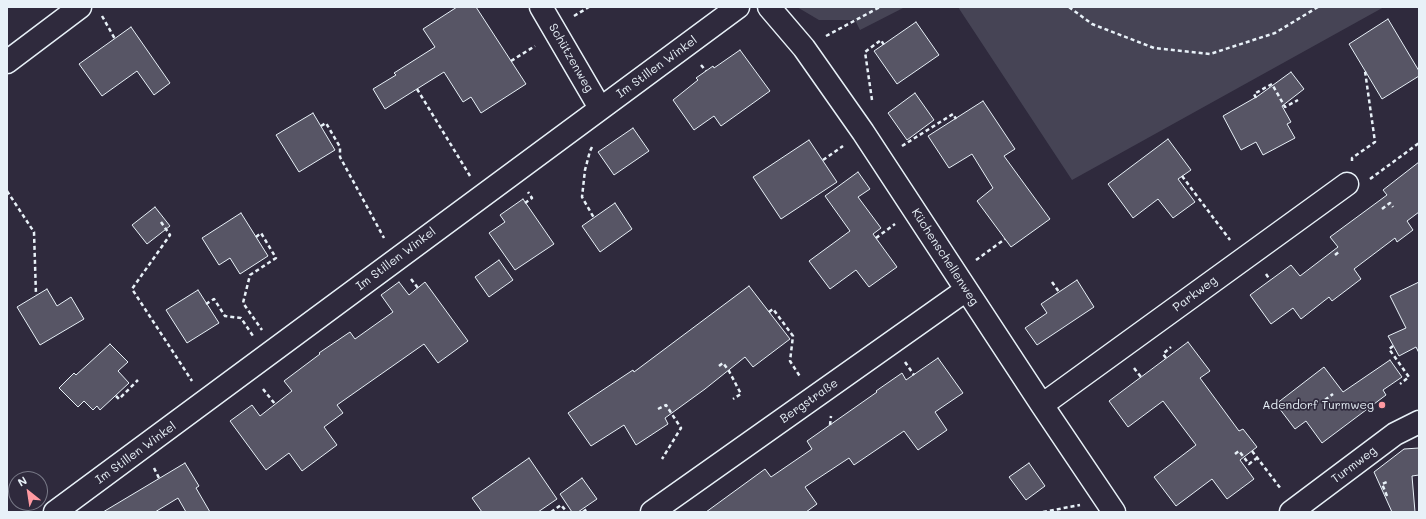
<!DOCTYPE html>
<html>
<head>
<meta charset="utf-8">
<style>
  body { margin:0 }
  #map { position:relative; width:1426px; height:519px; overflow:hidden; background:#2f2a3d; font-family:Mali,sans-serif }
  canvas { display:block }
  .frame { position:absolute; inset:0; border:8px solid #e8f1f8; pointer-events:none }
  .north { position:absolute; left:8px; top:471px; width:40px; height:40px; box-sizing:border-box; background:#2f2a3d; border:1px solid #797a88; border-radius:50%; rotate:330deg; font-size:11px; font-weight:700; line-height:16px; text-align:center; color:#e8f1f8 }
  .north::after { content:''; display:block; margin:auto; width:14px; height:18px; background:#ff9aa2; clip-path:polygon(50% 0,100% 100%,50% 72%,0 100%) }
</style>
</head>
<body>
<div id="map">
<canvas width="1426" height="519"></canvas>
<div class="frame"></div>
<div class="north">N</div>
</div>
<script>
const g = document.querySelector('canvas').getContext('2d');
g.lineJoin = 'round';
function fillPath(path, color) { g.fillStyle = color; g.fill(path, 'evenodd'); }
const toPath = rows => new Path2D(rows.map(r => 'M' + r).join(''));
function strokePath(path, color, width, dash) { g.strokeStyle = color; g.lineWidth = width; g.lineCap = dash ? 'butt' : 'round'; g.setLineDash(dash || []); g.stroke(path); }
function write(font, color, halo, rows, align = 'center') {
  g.font = font + ' Mali,sans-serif'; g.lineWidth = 3.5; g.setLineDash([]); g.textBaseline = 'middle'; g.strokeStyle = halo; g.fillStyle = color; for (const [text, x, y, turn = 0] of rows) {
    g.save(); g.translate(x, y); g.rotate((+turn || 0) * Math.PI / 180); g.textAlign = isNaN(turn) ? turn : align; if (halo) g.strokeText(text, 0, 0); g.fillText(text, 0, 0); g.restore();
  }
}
fillPath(toPath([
  [797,7,905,7,860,30,855,20,819,20],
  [958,7,1384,7,1072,180]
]), '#464455');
const building = toPath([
  [457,7,476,7,526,84,481,113,471,97,463,102,444,72,385,109,373,89,396,75,394,73,435,47,423,29,457,7],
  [1388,19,1419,71,1419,76,1382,99,1349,44,1388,19],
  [916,22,939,55,897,84,874,51,916,22],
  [131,27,170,83,154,95,137,71,102,96,79,64,131,27],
  [740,50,770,91,721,126,714,116,694,130,673,100,698,80,696,78,713,66,714,68,740,50],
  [1291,72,1304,89,1282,106,1291,122,1287,124,1295,138,1263,155,1256,142,1241,150,1223,116,1258,96,1291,72],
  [915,93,934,120,907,140,888,113,915,93],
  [983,101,1015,149,1004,156,1050,219,1011,247,977,201,993,188,972,154,949,168,928,136,983,101],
  [313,113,335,150,299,172,276,135,313,113],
  [633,128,649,151,614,175,598,152,633,128],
  [1168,139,1191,170,1178,179,1195,202,1173,218,1158,199,1133,218,1108,184,1168,139],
  [809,140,837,182,781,219,753,177,809,140],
  [1419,162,1419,212,1407,221,1413,230,1397,242,1395,238,1354,269,1361,279,1332,301,1329,297,1301,319,1293,308,1271,324,1250,295,1291,265,1300,276,1338,247,1330,237,1387,195,1383,190,1419,162],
  [858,172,870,189,858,197,881,228,873,234,897,267,869,287,856,270,830,289,809,261,850,231,825,196,858,172],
  [523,199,554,244,515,270,489,233,505,222,500,215,523,199],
  [615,203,632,229,600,252,582,226,615,203],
  [155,207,170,226,147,244,132,225,155,207],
  [241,213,268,256,240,274,230,258,219,265,202,238,241,213],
  [499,260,513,280,489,297,475,277,499,260],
  [1077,280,1094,307,1037,345,1025,328,1047,313,1041,304,1077,280],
  [399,282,409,295,425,282,468,341,438,363,424,344,337,405,343,413,324,427,337,445,302,471,289,453,266,470,230,421,252,405,260,416,292,391,284,381,320,354,319,353,350,332,355,339,393,312,381,295,399,282],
  [1419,282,1419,353,1416,347,1399,356,1388,336,1406,328,1390,296,1419,282],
  [749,286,790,339,753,367,745,357,705,389,665,418,668,424,636,445,624,425,591,446,568,413,633,370,634,372,749,286],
  [47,289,57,306,71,297,84,319,40,345,17,307,47,289],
  [198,290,219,323,187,343,166,310,198,290],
  [1188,342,1210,371,1200,378,1239,431,1243,429,1257,447,1240,460,1254,479,1227,499,1212,479,1176,506,1154,477,1196,445,1163,401,1128,427,1109,401,1188,342],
  [110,344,128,362,118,371,129,383,100,410,97,406,93,410,84,401,78,407,59,388,74,373,76,375,110,344],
  [938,358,963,393,935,412,947,430,918,450,904,431,854,465,849,458,805,487,817,504,806,512,706,512,765,469,771,477,812,449,807,441,877,392,876,391,902,373,906,380,938,358],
  [1390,360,1402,377,1383,390,1386,395,1322,443,1306,421,1295,429,1276,404,1324,367,1343,392,1390,360],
  [1419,448,1419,475,1412,476,1415,512,1392,512,1374,472,1404,449,1419,448],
  [529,458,557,499,538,512,482,512,472,498,529,458],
  [185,463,199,486,196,488,210,512,186,512,178,498,155,512,103,512,185,463],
  [1029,463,1045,486,1026,500,1009,477,1029,463],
  [582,478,597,499,578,512,572,512,560,494,582,478]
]);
fillPath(building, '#575565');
strokePath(building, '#e8f1f8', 1);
const minor = toPath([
  [541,7,600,108],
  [769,7,804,48,863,132,1042,405,1114,512],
  [7,62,80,7],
  [1042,405,1347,184],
  [55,512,738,7],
  [652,512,966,290],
  [1291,512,1395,434,1419,422]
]);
strokePath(minor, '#e8f1f8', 25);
strokePath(toPath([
  [1069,7,1092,24,1154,48,1210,54,1275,33,1318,7],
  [102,16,115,39],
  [574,16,589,7],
  [826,36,880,7],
  [511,61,535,46],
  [701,65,706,71],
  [417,89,470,176],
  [1256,98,1254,94,1272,84,1285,107,1298,100],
  [872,100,865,52,881,40,884,45],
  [321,126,326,123,340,147,340,157,384,238],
  [902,146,953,114,956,119],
  [592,147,590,151,585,170,582,197,594,218],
  [823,160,843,146],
  [1352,161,1352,158,1375,142,1365,71],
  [1182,176,1230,240],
  [1370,179,1419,143],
  [7,191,34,232,36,295],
  [525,203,532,198,528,192],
  [1382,209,1390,203,1393,207],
  [161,222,170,235,132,289,192,381],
  [256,237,261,233,276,258,250,275,243,303,262,330],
  [876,238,895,224],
  [1335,255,1340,251],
  [976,260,1005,239],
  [1266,274,1270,280],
  [411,279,418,288],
  [1052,282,1059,292],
  [206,304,214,299,225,316,241,318,253,336],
  [769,312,773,309,793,336,790,361,801,378],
  [1393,346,1389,349,1409,377,1400,384],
  [1166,358,1163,354,1171,347],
  [905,362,914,375],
  [719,366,723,363,729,371,741,394,733,399],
  [1134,368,1141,377],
  [263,389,275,404],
  [116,396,119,399,138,380],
  [1325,400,1333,394],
  [658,409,666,405,681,428,662,459],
  [830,425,831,416],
  [1252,451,1281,489],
  [1235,454,1239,451,1249,464,1257,458],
  [154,468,159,478],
  [1387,496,1382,484,1387,482],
  [551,512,561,505,567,512],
  [583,512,587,509],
  [1043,512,1080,505]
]), '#e8f1f8', 2.5, [4, 3]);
strokePath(minor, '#2f2a3d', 22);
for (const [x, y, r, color] of [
  [1382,405,4,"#ff9aa2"]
]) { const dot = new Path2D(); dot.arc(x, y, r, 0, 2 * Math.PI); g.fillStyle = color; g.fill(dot); strokePath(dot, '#2f2a3d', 1.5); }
write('12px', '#e8f1f8', '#2f2a3d', [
  ["Schützenweg",571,58,60],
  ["Im Stillen Winkel",657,67,-36],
  ["Küchenschellenweg",945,257,57],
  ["Im Stillen Winkel",396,259,-37],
  ["Parkweg",1195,294,-36],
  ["Bergstraße",809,401,-35],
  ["Im Stillen Winkel",136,453,-36],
  ["Turmweg",1354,465,-37]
]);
write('12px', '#e8f1f8', '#2f2a3d', [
  ["Adendorf Turmweg",1374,405]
], 'right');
</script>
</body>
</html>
